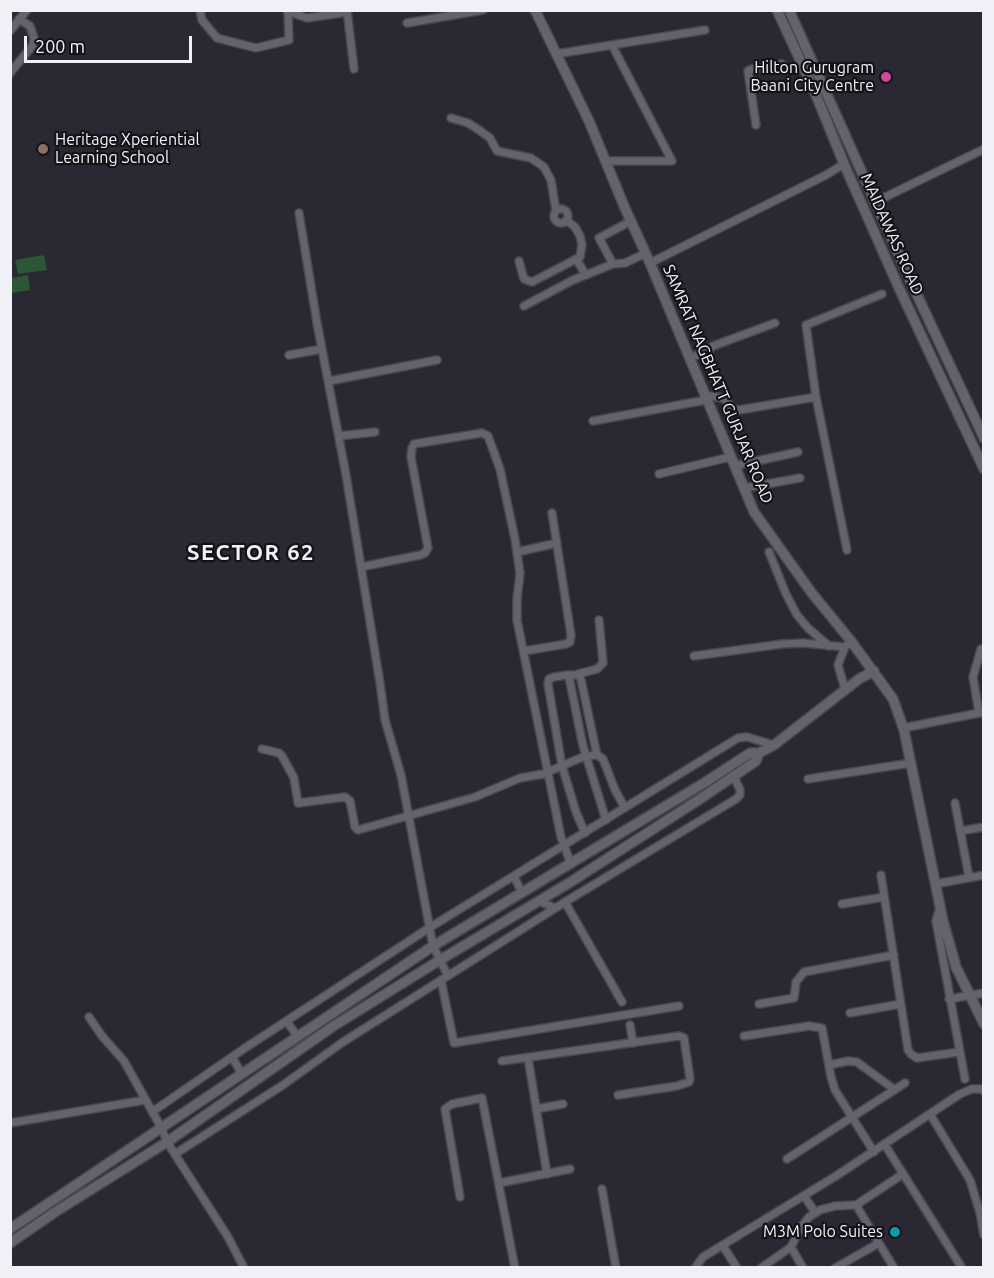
<!DOCTYPE html>
<html>
<head>
<meta charset="utf-8">
<style>
  body { margin:0 }
  #map { position:relative; width:994px; height:1278px; overflow:hidden; background:#2a2933; font-family:Ubuntu,sans-serif }
  canvas { display:block }
  .frame { position:absolute; inset:0; border:12px solid #f0f0f7; pointer-events:none }
  .scale { position:absolute; left:24px; top:36px; width:168px; height:27px; box-sizing:border-box; border:3px solid #f0f0f7; border-top:0; padding-left:8px; font-size:18px; line-height:21px; white-space:nowrap; color:#f0f0f7; -webkit-text-stroke:4px #131317; paint-order:stroke }
</style>
</head>
<body>
<div id="map">
<canvas width="994" height="1278"></canvas>
<div class="frame"></div>
<div class="scale">200 m</div>
</div>
<script>
const g = document.querySelector('canvas').getContext('2d');
g.lineJoin = 'round';
function fillPath(path, color) { g.fillStyle = color; g.fill(path, 'evenodd'); }
const toPath = rows => new Path2D(rows.map(r => 'M' + r).join(''));
function strokePath(path, color, width, dash) { g.strokeStyle = color; g.lineWidth = width; g.lineCap = dash ? 'butt' : 'round'; g.setLineDash(dash || []); g.stroke(path); }
function write(font, color, halo, rows, align = 'center') {
  g.font = font + ' Ubuntu,sans-serif'; g.lineWidth = 4.5; g.setLineDash([]); g.textBaseline = 'middle'; g.strokeStyle = halo; g.fillStyle = color; for (const [text, x, y, turn = 0] of rows) {
    g.save(); g.translate(x, y); g.rotate((+turn || 0) * Math.PI / 180); g.textAlign = isNaN(turn) ? turn : align; if (halo) g.strokeText(text, 0, 0); g.fillText(text, 0, 0); g.restore();
  }
}
fillPath(toPath([
  [44,255,47,270,18,274,15,260],
  [28,275,30,290,11,293,11,278]
]), '#2c5636');
const street = toPath([
  [200,10,202,20,217,38,256,48,289,40,288,12],
  [347,10,354,69],
  [287,11,307,18,341,13,342,10],
  [407,23,483,10],
  [10,31,27,10],
  [556,54,705,30],
  [10,73,33,45,34,38,30,26,19,19],
  [451,118,468,123,479,130,490,138,497,151,531,158,544,167,551,180,556,211],
  [756,125,748,71,752,69,782,64],
  [606,161,672,161,612,45],
  [875,202,984,149],
  '554 216a7 7 0 1 1 14 0a7 7 0 1 1-14 0Z',
  [299,213,317,323,346,475,380,683,385,720,401,775,433,946,448,976],
  [576,259,586,275],
  [519,261,524,279,532,282,580,257,582,245,580,236,575,227,566,220],
  [650,263,826,175,844,164],
  [613,264,625,263,646,253],
  [524,306,573,280,613,264,599,238,631,221],
  [289,355,322,349],
  [690,358,709,350,713,346,775,323],
  [329,381,437,360],
  [704,395,723,398,734,409,739,410,816,397,847,550],
  [816,397,806,325,882,294],
  [593,421,706,400],
  [339,436,375,432],
  [734,466,798,452],
  [659,474,730,457],
  [744,488,800,478],
  [517,552,557,543],
  [769,552,786,594,797,615,808,628,829,646],
  [361,567,420,555,425,553,428,548,411,457,412,448,414,444,482,433,488,436,500,469,515,539,520,573,517,599,517,620,561,837,571,864],
  [845,647,838,665,845,689],
  [524,651,566,644,570,642,571,635,552,513],
  [694,656,782,644,803,643,845,647,851,641],
  [578,674,597,669,603,663,599,620],
  [567,675,580,675,597,755],
  [979,713,973,677,981,649],
  [903,728,984,712],
  [262,749,279,753,282,756,294,778,298,803,345,797,350,801,355,827,358,830,475,797,520,778,543,774,585,756,597,755,603,759,615,790,625,808],
  [808,779,911,763],
  [955,803,969,877],
  [960,831,984,827],
  [585,833,576,812,562,766,548,684,549,679,554,677,567,675,569,677,583,746,606,820],
  [881,875,908,1050,911,1054,917,1058,959,1052],
  [514,876,522,893],
  [935,884,984,875],
  [539,901,555,908],
  [565,902,622,1002],
  [842,904,884,897],
  [940,908,936,921,965,1079],
  [441,980,454,1043,679,1006],
  [949,999,984,993],
  [759,1004,794,998,796,982,804,972,894,955],
  [850,1013,901,1004],
  [89,1017,102,1036,124,1061,162,1129,167,1142,228,1237,244,1268],
  [287,1022,298,1037],
  [630,1025,633,1043],
  [744,1036,809,1026,822,1028,831,1077,835,1090,874,1152],
  [232,1057,242,1074],
  [528,1058,547,1174],
  [502,1061,679,1036,684,1038,690,1079,689,1082,677,1086,618,1095],
  [829,1065,848,1061,857,1062,895,1090],
  [536,1109,563,1104],
  [152,1112,245,1048,429,928,738,738,747,737,774,745],
  [930,1114,970,1180,980,1213,984,1235],
  [10,1123,145,1100],
  [885,1145,962,1268],
  [175,1154,283,1085,343,1042,565,902,736,799,740,795,740,790,734,776],
  [787,1159,905,1083],
  [499,1183,570,1169],
  [602,1189,616,1268],
  [804,1196,815,1212],
  [460,1197,445,1109,452,1104,482,1098,515,1268],
  [856,1205,894,1268],
  [723,1246,737,1268],
  [695,1268,703,1257,836,1176,960,1094,972,1089,981,1089,984,1091],
  [761,1268,791,1247],
  [803,1268,791,1247,801,1227,809,1217,820,1210,835,1206,856,1205,903,1174],
  [835,1268,879,1243]
]);
const secondary = toPath([
  [535,10,589,121,624,206,650,263,754,512,811,592,851,641,893,699,904,730,943,921,956,967,984,1024],
  [777,10,814,90,844,164,899,288,984,469],
  [789,10,911,282,984,438],
  [10,1229,433,946,704,783,750,753,759,753,774,745,859,679,874,671],
  [10,1243,55,1212,167,1142,332,1027,440,960,569,883,697,801,756,761,759,753]
]);
strokePath(street, '#484750', 10);
strokePath(secondary, '#484750', 12);
strokePath(street, '#63626d', 7);
strokePath(secondary, '#63626d', 9);
for (const [x, y, r, color] of [
  [886,77,6,"#d1479c"],
  [43,149,6,"#8d6e63"],
  [895,1232,6,"#0f9aa8"]
]) { const dot = new Path2D(); dot.arc(x, y, r, 0, 2 * Math.PI); g.fillStyle = color; g.fill(dot); strokePath(dot, '#131317', 2); }
write('16px', '#f0f0f7', '#131317', [
  ["Hilton Gurugram",874,68],
  ["Baani City Centre",874,86],
  ["Heritage Xperiential",55,140,"left"],
  ["Learning School",55,158,"left"],
  ["M3M Polo Suites",883,1232]
], 'right');
write('16px', '#f0f0f7', '#131317', [
  ["MAIDAWAS ROAD",892,234,66],
  ["SAMRAT NAGBHATT GURJAR ROAD",718,384,67]
]);
g.letterSpacing = '1.5px';
write('bold 22px', '#f0f0f7', '#131317', [
  ["SECTOR 62",251,553]
]);
g.letterSpacing = '0px';
</script>
</body>
</html>
